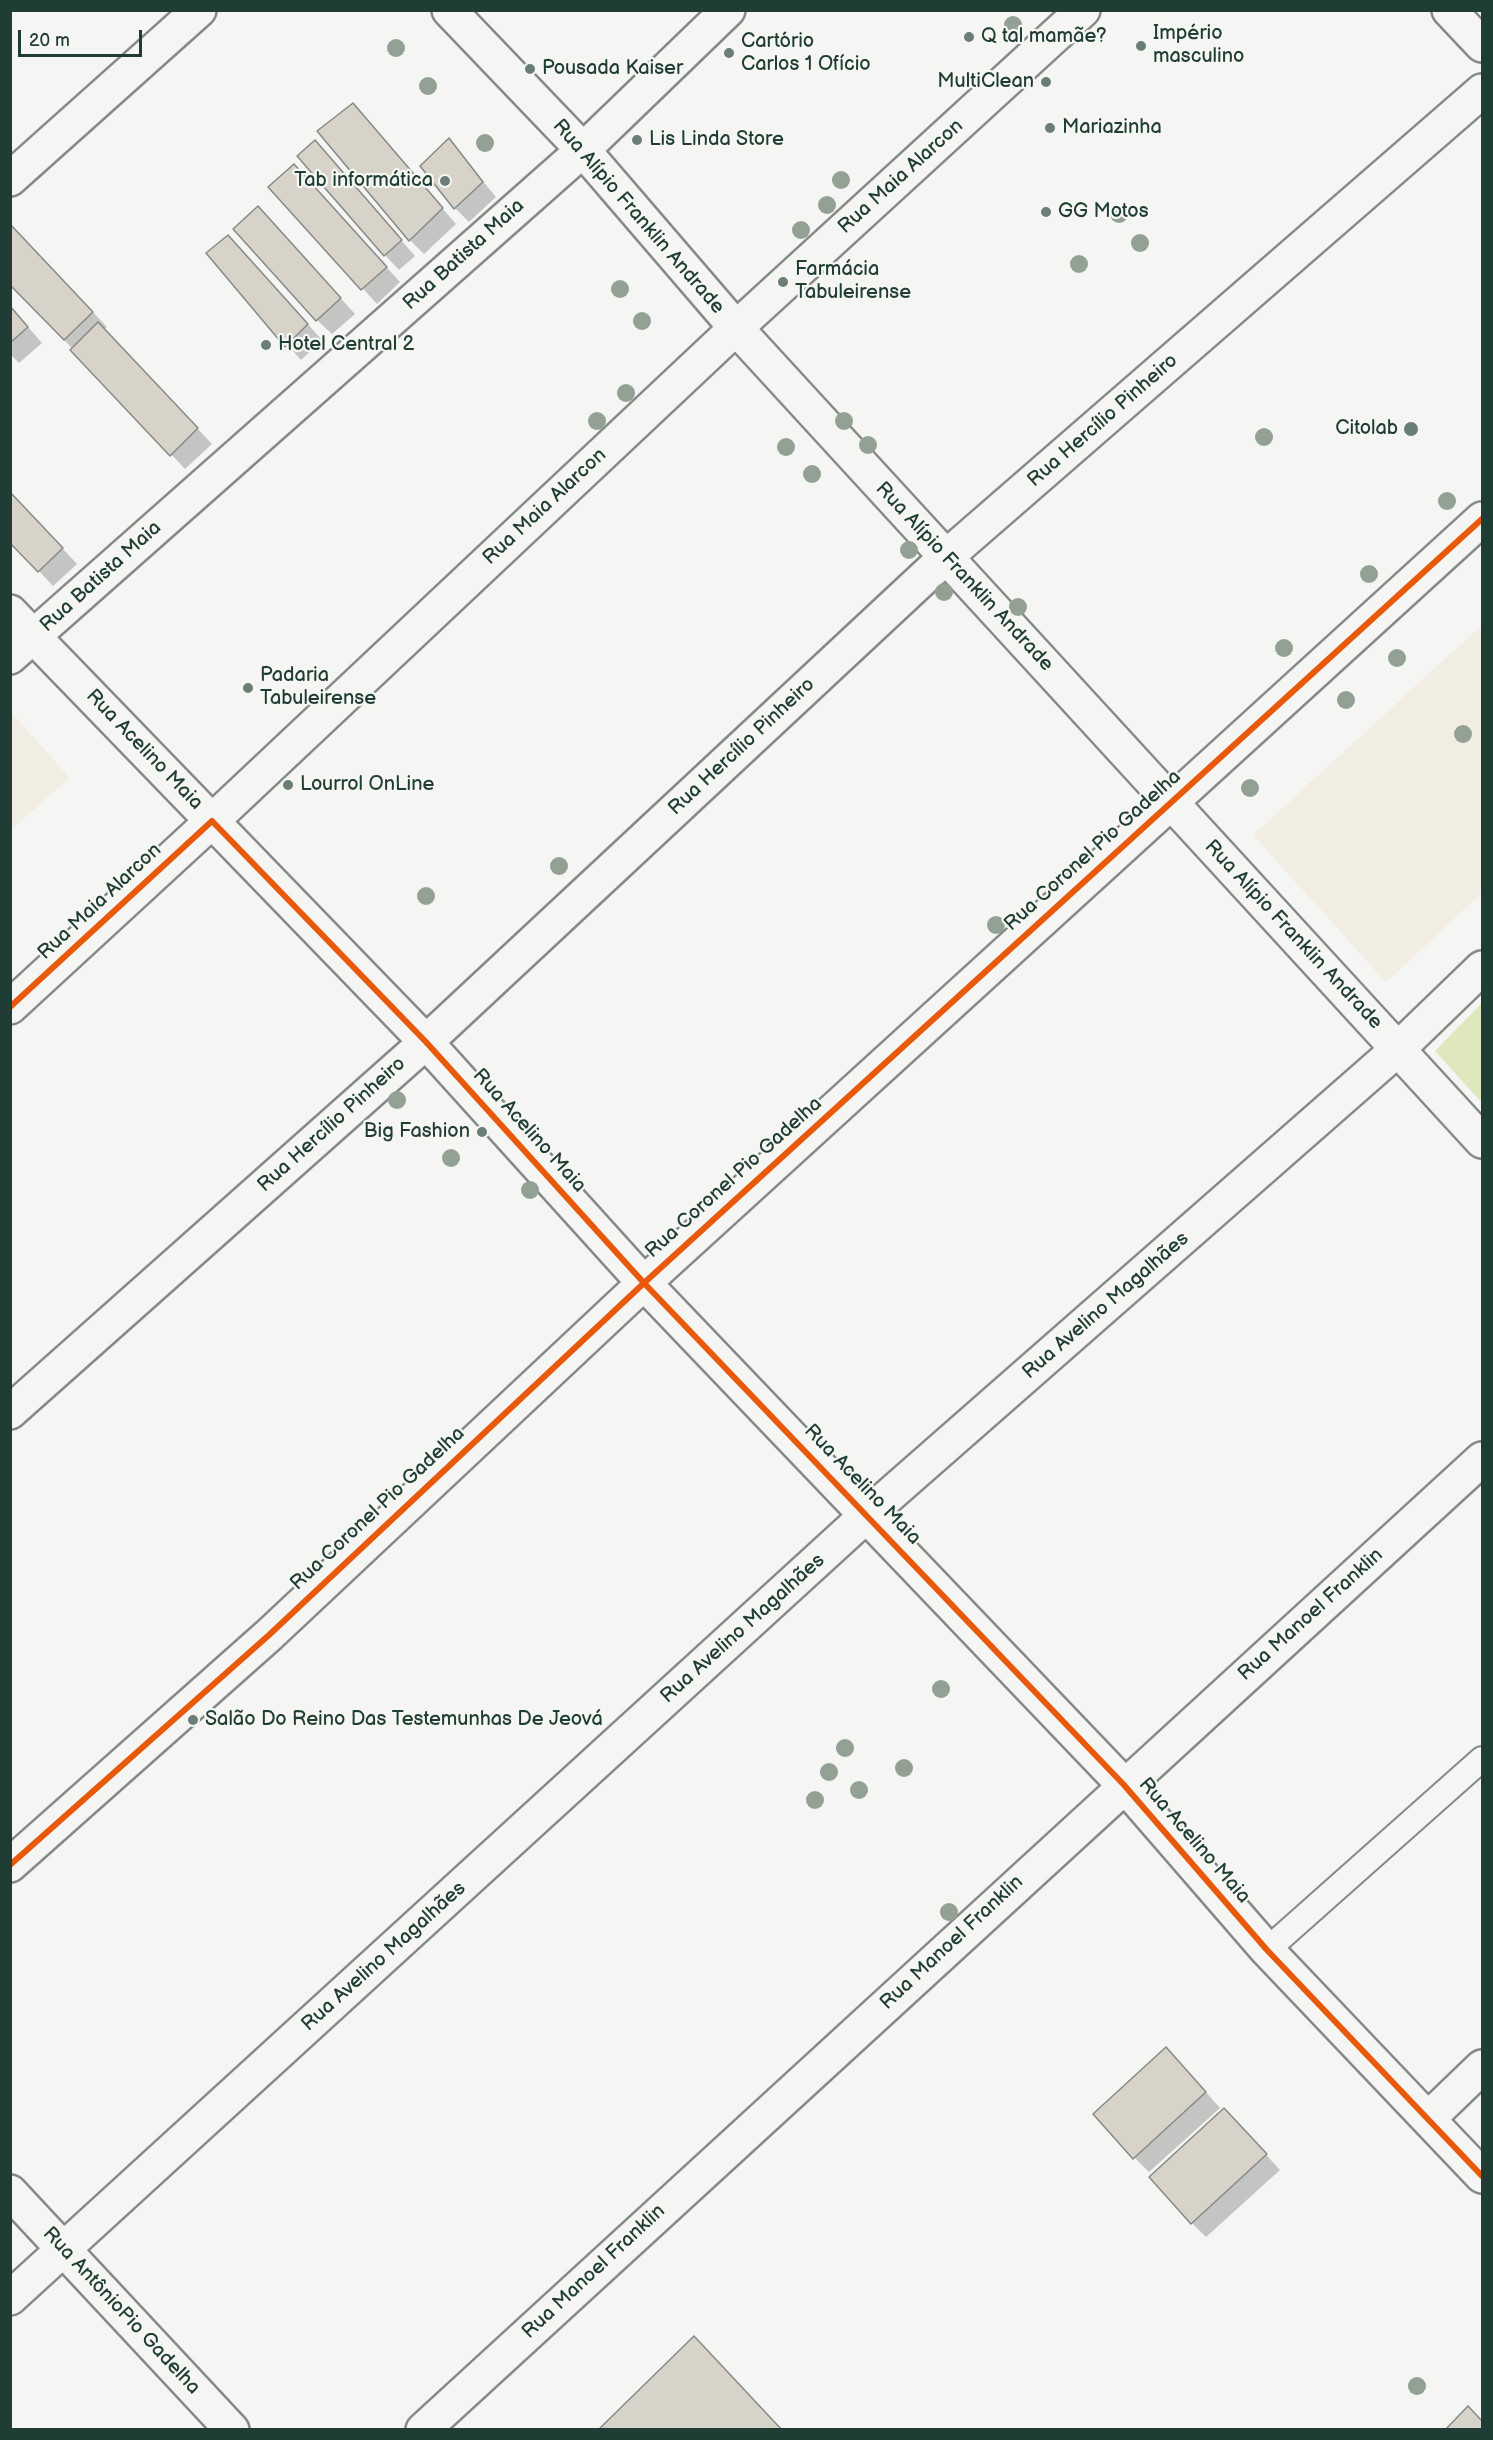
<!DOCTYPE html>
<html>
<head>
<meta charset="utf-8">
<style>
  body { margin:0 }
  #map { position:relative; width:1493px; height:2440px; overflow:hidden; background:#f5f5f3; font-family:"Balsamiq Sans",sans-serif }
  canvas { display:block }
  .frame { position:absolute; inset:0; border:12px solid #1f3d34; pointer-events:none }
  .scale { position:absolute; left:18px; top:30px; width:124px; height:27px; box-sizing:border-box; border:3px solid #1f3d34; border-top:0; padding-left:8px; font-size:18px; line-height:21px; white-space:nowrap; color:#1f3d34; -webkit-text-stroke:4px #f6f6f2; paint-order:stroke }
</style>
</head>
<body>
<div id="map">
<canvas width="1493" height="2440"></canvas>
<div class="frame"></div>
<div class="scale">20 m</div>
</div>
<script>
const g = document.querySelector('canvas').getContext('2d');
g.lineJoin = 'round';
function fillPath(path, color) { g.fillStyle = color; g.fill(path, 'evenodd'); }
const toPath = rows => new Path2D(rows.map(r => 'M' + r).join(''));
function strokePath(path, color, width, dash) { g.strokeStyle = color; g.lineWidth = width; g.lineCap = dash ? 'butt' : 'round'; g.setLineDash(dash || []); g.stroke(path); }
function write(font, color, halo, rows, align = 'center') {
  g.font = font + ' "Balsamiq Sans",sans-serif'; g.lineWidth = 4.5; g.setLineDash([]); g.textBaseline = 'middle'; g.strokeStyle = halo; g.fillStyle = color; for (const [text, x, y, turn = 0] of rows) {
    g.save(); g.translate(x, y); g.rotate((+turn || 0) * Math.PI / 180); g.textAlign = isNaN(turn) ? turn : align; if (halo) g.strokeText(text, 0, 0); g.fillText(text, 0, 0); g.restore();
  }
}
fillPath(toPath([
  [1482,625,1482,893,1386,982,1253,835],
  [11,712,70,778,11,829]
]), '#f1ede2');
fillPath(toPath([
  [1482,1003,1482,1103,1435,1051]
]), '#dfe8bd');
fillPath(toPath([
  [352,105,456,224,424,254,410,240],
  [449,140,496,197,469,222,455,208],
  [315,142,415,256,399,270,385,255],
  [294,166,400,282,377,304,270,187],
  [272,223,355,314,332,334,317,320],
  [10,225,107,327,104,330,212,444,185,469,10,282],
  [243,252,322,340,301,360,208,253],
  [10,306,42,343,19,363,10,354],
  [10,493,77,564,53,586,39,571],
  [1181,2064,1220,2108,1149,2172,1134,2157],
  [1239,2125,1280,2170,1206,2237,1192,2223]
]), '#0003');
const building = toPath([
  [353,103,443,208,409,241,317,131,353,103],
  [449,138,483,182,454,209,420,166,449,138],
  [315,140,402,240,384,256,297,156,315,140],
  [294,164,387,267,361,290,268,187,294,164],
  [258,206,341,298,316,321,233,229,258,206],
  [10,224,93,312,64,340,10,285,10,224],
  [228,235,308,324,285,347,206,253,228,235],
  [10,306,28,327,10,343,10,306],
  [98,322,198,428,170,456,70,350,98,322],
  [10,492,63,548,38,572,10,543,10,492],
  [1166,2047,1206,2092,1133,2159,1093,2114,1166,2047],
  [1224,2108,1267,2154,1191,2224,1149,2177,1224,2108],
  [694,2336,782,2430,598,2430,694,2336],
  [1468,2406,1482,2421,1482,2430,1445,2430,1468,2406]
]);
fillPath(building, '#d8d3c9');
strokePath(building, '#858a88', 1.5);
const service = toPath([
  [1267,1950,1482,1759]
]);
const minor = toPath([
  [449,10,583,150,736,328,1482,1141],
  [1449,10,1482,45],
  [10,179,199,10],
  [10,612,34,637],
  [10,1007,212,821,426,1042,644,1283,1124,1785,1267,1950,1482,2176],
  [10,1412,426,1042,946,557,1482,91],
  [10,1865,269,1635,644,1283,1482,519],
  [1429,2118,1482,2067],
  [10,2192,232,2430],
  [10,2298,868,1514,1398,1049,1482,968],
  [423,2430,1482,1459]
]);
const secondary = toPath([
  [34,637,212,821,736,328,1083,10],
  [10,657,583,150,728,10]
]);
strokePath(service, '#858a88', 28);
strokePath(minor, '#858a88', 38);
strokePath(secondary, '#858a88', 38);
strokePath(service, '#f5f5f3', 24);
strokePath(minor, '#f5f5f3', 33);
strokePath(secondary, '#f5f5f3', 33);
strokePath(toPath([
  [10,1007,212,821,426,1042,644,1283,1124,1785,1267,1950,1482,2176],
  [10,1865,269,1635,644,1283,1482,519]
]), '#e8590c', 6);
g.fillStyle = '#93a194';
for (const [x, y] of [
  [1013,25],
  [396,48],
  [428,86],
  [485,143],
  [841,180],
  [827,205],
  [1119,214],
  [801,230],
  [1140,243],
  [1079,264],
  [620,289],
  [642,321],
  [626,393],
  [597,421],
  [844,421],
  [1264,437],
  [868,445],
  [786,447],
  [812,474],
  [1447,501],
  [909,550],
  [1369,574],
  [944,592],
  [1018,607],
  [1284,648],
  [1397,658],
  [1346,700],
  [1463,734],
  [1250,788],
  [559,866],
  [426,896],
  [996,925],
  [397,1100],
  [451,1158],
  [530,1190],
  [941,1689],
  [845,1748],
  [904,1768],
  [829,1772],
  [859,1790],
  [815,1800],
  [949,1912],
  [1417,2386]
]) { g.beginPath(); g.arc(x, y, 9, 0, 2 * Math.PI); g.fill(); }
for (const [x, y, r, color] of [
  [969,37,6,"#6a7d77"],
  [1141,46,6,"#6a7d77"],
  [729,53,6,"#6a7d77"],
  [530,69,6,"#6a7d77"],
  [1046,82,6,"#6a7d77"],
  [1050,128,6,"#6a7d77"],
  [637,140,6,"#6a7d77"],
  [445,181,6,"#6a7d77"],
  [1046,212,6,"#6a7d77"],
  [783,282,6,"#6a7d77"],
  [266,345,6,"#6a7d77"],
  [1411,429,8,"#6a7d77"],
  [248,688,6,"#6a7d77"],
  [288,785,6,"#6a7d77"],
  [482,1132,6,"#6a7d77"],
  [193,1720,6,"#6a7d77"]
]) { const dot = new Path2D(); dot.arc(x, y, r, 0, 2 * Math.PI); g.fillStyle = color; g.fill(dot); strokePath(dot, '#f6f6f2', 2); }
write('20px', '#1f3d34', '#f6f6f2', [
  ["Império",1153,34],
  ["masculino",1153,57],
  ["Q tal mamãe?",981,37],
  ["Cartório",741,42],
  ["Carlos 1 Ofício",741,65],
  ["Pousada Kaiser",542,69],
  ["MultiClean",1034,82,"right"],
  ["Mariazinha",1062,128],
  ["Lis Linda Store",649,140],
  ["Tab informática",433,181,"right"],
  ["GG Motos",1058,212],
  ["Farmácia",795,270],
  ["Tabuleirense",795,293],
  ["Hotel Central 2",278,345],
  ["Citolab",1398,429,"right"],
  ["Padaria",260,676],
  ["Tabuleirense",260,699],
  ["Lourrol OnLine",300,785],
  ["Big Fashion",470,1132,"right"],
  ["Salão Do Reino Das Testemunhas De Jeová",205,1720]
], 'left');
write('20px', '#1f3d34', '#f6f6f2', [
  ["Rua Maia Alarcon",901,177,-42],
  ["Rua Alípio Franklin Andrade",638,217,49],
  ["Rua Batista Maia",464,255,-42],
  ["Rua Hercílio Pinheiro",1103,421,-41],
  ["Rua Maia Alarcon",545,507,-43],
  ["Rua Batista Maia",101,577,-42],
  ["Rua Alípio Franklin Andrade",964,577,47],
  ["Rua Hercílio Pinheiro",742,747,-43],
  ["Rua Acelino Maia",144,750,46],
  ["Rua Coronel Pio Gadelha",1093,851,-42],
  ["Rua Maia Alarcon",100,902,-43],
  ["Rua Alípio Franklin Andrade",1293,935,47],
  ["Rua Hercílio Pinheiro",332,1125,-42],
  ["Rua Acelino Maia",529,1131,48],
  ["Rua Coronel Pio Gadelha",734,1178,-42],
  ["Rua Avelino Magalhães",1106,1306,-41],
  ["Rua Acelino Maia",862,1485,46],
  ["Rua Coronel Pio Gadelha",378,1509,-43],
  ["Rua Manoel Franklin",1311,1615,-42],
  ["Rua Avelino Magalhães",743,1629,-42],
  ["Rua Acelino Maia",1194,1841,49],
  ["Rua Manoel Franklin",952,1943,-43],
  ["Rua Avelino Magalhães",384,1957,-42],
  ["Rua Manoel Franklin",594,2272,-43],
  ["Rua AntônioPio Gadelha",121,2311,47]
]);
</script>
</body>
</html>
